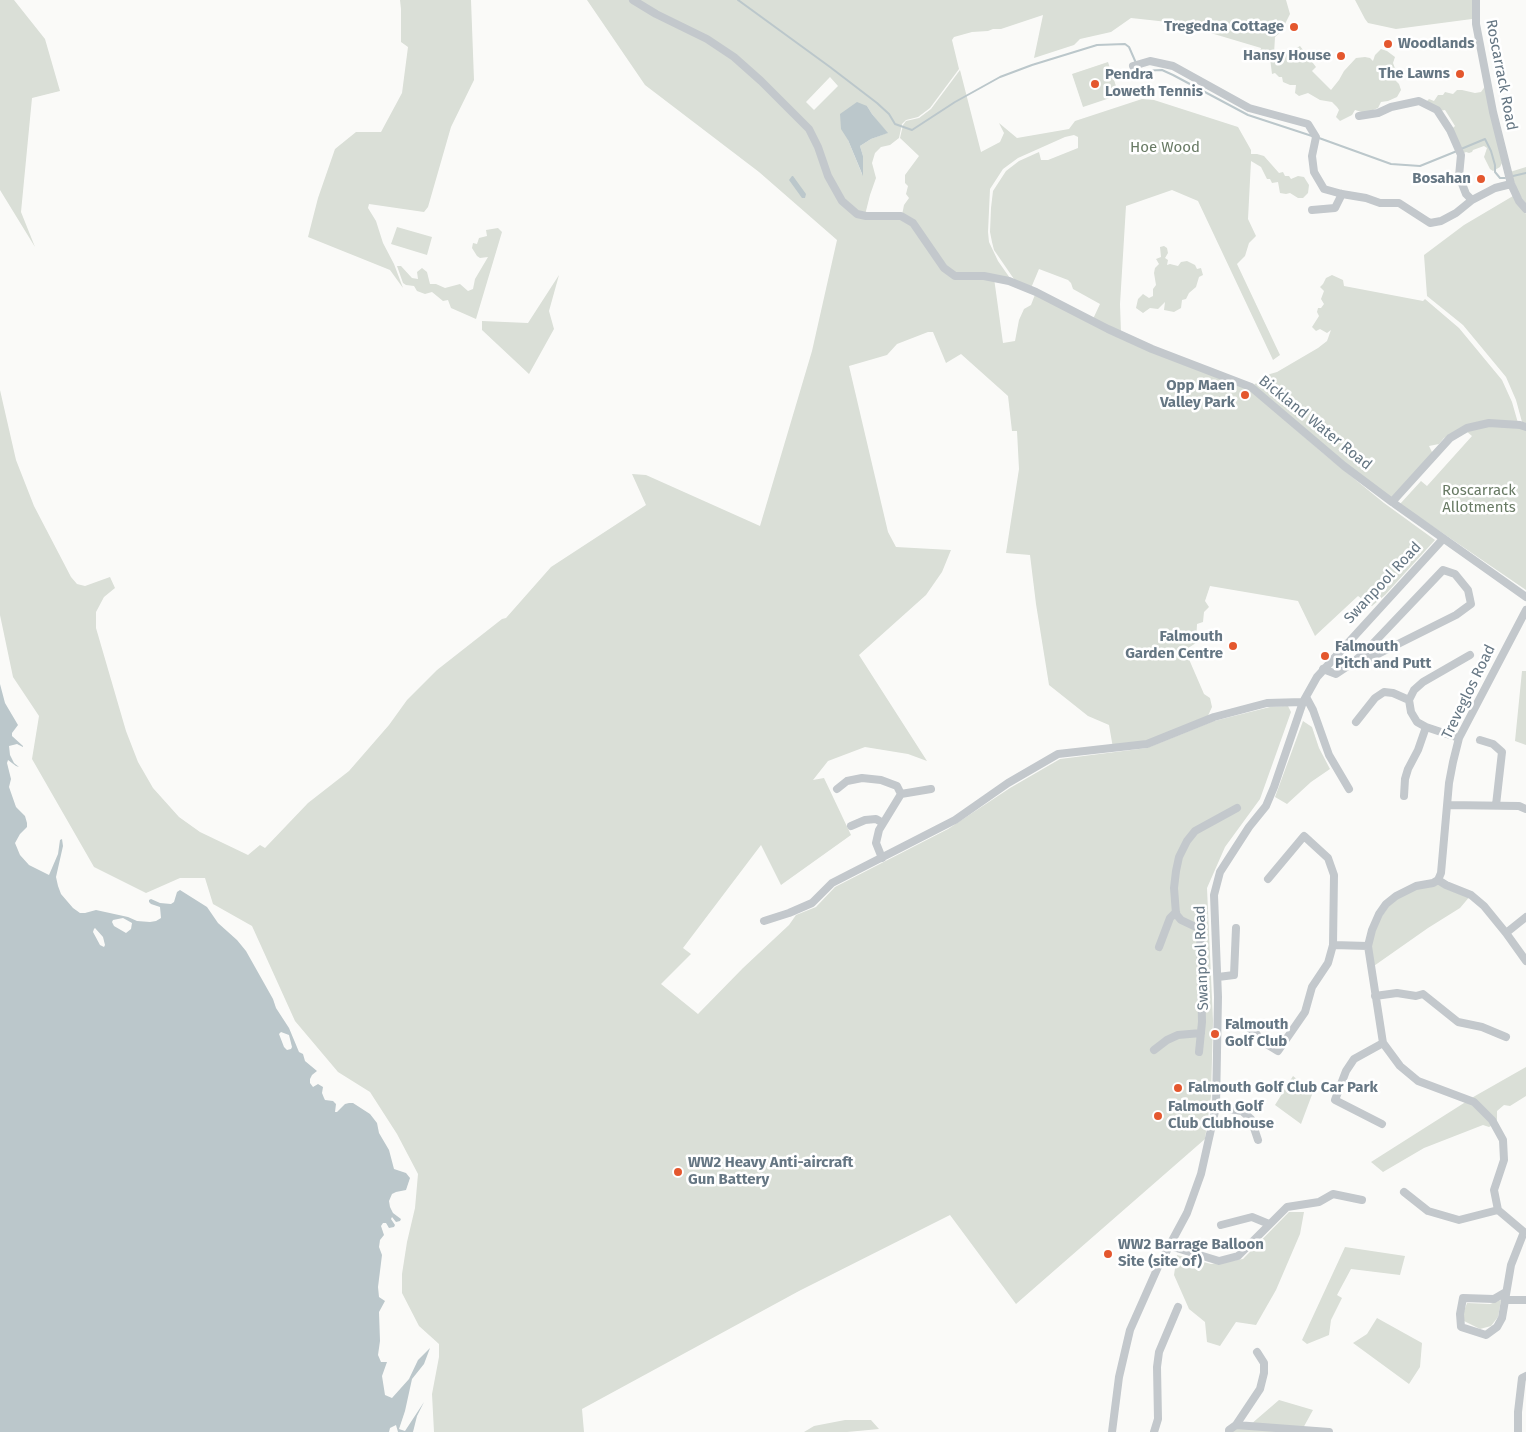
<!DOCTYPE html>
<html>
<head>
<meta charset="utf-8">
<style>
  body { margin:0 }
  canvas { display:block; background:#fafaf8 }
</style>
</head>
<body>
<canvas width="1526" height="1432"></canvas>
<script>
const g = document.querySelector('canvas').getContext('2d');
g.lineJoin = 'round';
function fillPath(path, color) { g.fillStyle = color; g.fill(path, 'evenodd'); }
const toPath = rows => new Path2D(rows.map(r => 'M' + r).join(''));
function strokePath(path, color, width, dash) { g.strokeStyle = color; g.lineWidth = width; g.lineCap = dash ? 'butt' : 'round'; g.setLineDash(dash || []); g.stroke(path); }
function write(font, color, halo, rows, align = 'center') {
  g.font = font + ' "Fira Sans",sans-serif'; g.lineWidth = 5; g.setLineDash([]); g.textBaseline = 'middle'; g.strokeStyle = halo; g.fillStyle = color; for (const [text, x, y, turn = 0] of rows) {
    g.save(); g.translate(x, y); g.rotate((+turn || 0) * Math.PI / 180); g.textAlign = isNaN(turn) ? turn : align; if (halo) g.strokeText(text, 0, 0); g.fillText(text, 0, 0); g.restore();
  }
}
fillPath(toPath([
  [0,0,14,0,45,39,60,91,32,98,21,212,35,247,0,190],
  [400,0,471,0,474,80,451,127,428,207,424,212,369,204,368,208,376,221,383,243,394,264,403,288,390,270,308,237,318,198,335,149,356,132,381,132,402,93,408,47,401,42,401,9],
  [587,0,1286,0,1290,14,1281,32,1275,37,1274,54,1282,56,1300,46,1316,67,1312,71,1331,90,1339,80,1344,71,1356,58,1365,57,1370,58,1373,61,1375,55,1381,49,1387,51,1395,57,1393,63,1396,71,1395,80,1399,84,1401,90,1397,97,1388,101,1381,102,1378,108,1373,110,1365,113,1355,110,1352,115,1340,121,1336,117,1339,110,1337,107,1332,102,1320,100,1308,93,1299,96,1295,93,1296,85,1290,85,1283,82,1282,77,1279,77,1275,73,1272,74,1270,58,1260,53,1261,48,1177,23,1131,18,1111,32,1080,39,1074,45,1034,58,1043,15,1001,29,993,29,988,31,972,32,954,37,952,40,959,69,930,108,918,117,906,120,902,124,899,138,890,145,881,147,875,153,872,163,876,178,870,195,865,215,857,215,901,216,913,223,955,276,994,278,1003,343,1015,341,1019,320,1024,309,1031,305,1036,292,1108,330,1251,387,1271,408,1324,454,1384,503,1435,540,1385,595,1372,606,1358,596,1315,636,1298,601,1210,586,1205,601,1209,607,1204,612,1203,622,1197,624,1196,643,1185,650,1204,694,1210,698,1212,707,1206,720,1147,744,1113,748,1109,725,1088,716,1049,685,1036,604,1030,555,1006,553,1019,469,1017,431,1012,431,1008,396,961,354,946,363,933,332,928,332,897,344,887,355,849,366,888,532,896,547,951,550,942,572,926,595,859,655,927,761,908,754,865,747,828,761,813,780,824,778,851,835,781,885,761,845,683,948,691,954,661,984,698,1014,743,968,789,925,796,915,816,907,835,887,948,829,1010,788,1060,759,1147,748,1214,721,1270,707,1288,706,1291,712,1260,799,1225,847,1207,888,1213,1021,1211,1096,1205,1139,1016,1304,950,1215,799,1291,582,1409,584,1432,434,1432,432,1394,439,1357,439,1344,419,1326,402,1293,402,1274,407,1242,415,1208,418,1174,397,1134,370,1092,338,1072,295,1021,252,926,213,904,205,878,180,878,146,893,94,867,32,759,39,716,13,677,0,615,0,390,16,460,34,506,71,577,77,584,85,586,110,577,115,588,104,597,96,612,96,628,126,731,138,762,153,788,179,817,200,832,248,855,260,845,265,848,308,803,349,771,389,725,407,700,437,670,502,619,506,618,551,567,646,505,632,474,646,475,760,526,812,351,837,240,759,172,645,85],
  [830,77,838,86,814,110,806,102],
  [867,106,872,114,887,133,871,139,860,146,863,156,862,174,848,140],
  [1355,0,1473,0,1472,19,1396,29,1368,23,1365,19],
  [1108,62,1119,95,1083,107,1072,74],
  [960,70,981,152,1000,142,1004,133,999,123,1017,138,1069,129,1075,121,1142,99,1154,100,1238,127,1251,150,1251,154,1257,154,1264,156,1279,173,1283,172,1285,176,1289,176,1291,179,1298,176,1304,177,1309,185,1308,193,1303,198,1298,198,1290,193,1286,194,1280,193,1278,182,1272,183,1270,179,1267,179,1261,167,1251,161,1248,219,1256,236,1249,243,1245,256,1237,264,1280,355,1273,360,1198,201,1172,190,1126,206,1120,304,1121,333,1093,319,1100,304,1073,289,1071,283,1068,280,1039,269,1031,288,1016,282,994,250,992,242,990,232,991,208,993,191,1006,171,1019,161,1039,152,1041,160,1048,160,1078,148,1078,137,1074,135,1065,137,1018,158,1003,169,990,189,988,232,989,242,998,261,1012,281,956,274,945,267,902,215,904,205,909,198,906,194,908,186,905,183,905,175,919,156,900,138,903,125,906,121,919,118,931,109],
  [1486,85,1502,163,1500,167,1493,171,1490,169,1484,157,1487,148,1484,146,1473,150,1472,152,1469,153,1466,152,1464,153,1451,130,1455,126,1445,110,1439,111,1426,102,1429,99,1434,101,1438,95,1443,95,1445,92,1453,94,1457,90,1462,90,1475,93,1481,92],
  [1526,167,1526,204,1519,194,1510,172],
  [1513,196,1526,214,1526,423,1522,422,1516,400,1506,377,1463,325,1427,296,1424,255,1464,225],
  [397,227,432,237,427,255,391,244],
  [498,228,502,232,476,319,451,308,448,300,443,301,432,292,425,294,417,291,414,286,406,285,403,283,397,266,401,266,412,278,418,279,417,272,422,268,427,272,430,284,436,284,445,288,460,284,468,291,473,289,475,279,488,257,480,258,477,256,472,248,473,243,477,244,479,238,487,236,486,230],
  [1164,246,1167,248,1168,253,1165,258,1168,260,1167,265,1170,264,1178,266,1181,262,1187,261,1195,265,1197,269,1201,268,1203,275,1199,277,1196,287,1189,293,1186,299,1182,300,1181,308,1174,312,1164,310,1165,302,1158,309,1150,308,1143,313,1136,308,1138,299,1143,294,1149,298,1153,296,1153,289,1156,285,1154,273,1155,268,1159,264,1156,259,1161,257,1160,247],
  [559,275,549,311,554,329,529,374,482,330,482,321,528,323],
  [1332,275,1343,280,1344,286,1423,301,1425,299,1459,328,1502,380,1512,402,1518,423,1467,426,1444,438,1439,444,1429,446,1433,454,1392,500,1345,465,1252,386,1270,374,1277,372,1318,348,1327,341,1331,330,1327,333,1320,329,1316,331,1312,327,1319,316,1317,312,1318,308,1321,308,1324,304,1321,299,1324,291,1320,287,1323,284,1326,278],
  [1489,426,1526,429,1526,590,1400,504,1421,481,1427,486,1472,436,1466,431],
  [1522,671,1526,671,1526,745,1515,741],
  [1303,721,1312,727,1319,748,1330,769,1311,782,1287,804,1275,797],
  [1433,883,1471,895,1460,908,1428,928,1371,968,1372,930,1396,896],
  [1526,1067,1526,1096,1510,1106,1504,1105,1497,1111,1497,1123,1489,1127,1483,1125,1424,1148,1383,1172,1371,1162,1475,1096],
  [1293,1076,1313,1092,1301,1124,1275,1105],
  [1289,1212,1304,1212,1300,1234,1276,1290,1256,1325,1236,1322,1220,1346,1207,1342,1205,1322,1189,1309,1174,1275,1177,1255,1211,1264,1243,1259],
  [1345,1247,1405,1256,1400,1275,1351,1269,1337,1295,1342,1298,1331,1320,1329,1335,1307,1344,1302,1340],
  [1501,1300,1498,1317,1491,1326,1480,1329,1464,1321,1464,1311,1467,1303,1490,1304],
  [1377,1318,1422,1343,1420,1367,1409,1384,1353,1343,1367,1334],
  [1279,1400,1313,1410,1302,1430,1308,1432,1231,1432,1236,1425,1250,1425],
  [845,1420,871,1420,879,1429,847,1432,804,1432,814,1426]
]), '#dadfd7');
fillPath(toPath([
  [857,102,867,106,872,114,888,133,871,139,860,146,863,156,863,176,848,140,841,129,840,114],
  [792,176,793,176,806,194,805,198,802,198,789,180],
  [0,684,5,703,18,725,12,733,12,736,23,746,23,747,17,744,9,746,10,755,14,763,19,767,16,766,8,760,7,763,11,779,9,787,16,807,25,816,27,823,27,827,20,834,15,843,20,855,29,865,49,875,58,854,60,840,62,839,63,846,56,877,58,886,61,894,73,908,80,913,85,913,96,910,128,917,137,921,150,922,156,921,161,918,160,907,151,904,149,902,149,900,151,899,160,903,171,904,174,902,177,892,180,890,207,907,218,923,237,940,246,951,273,999,276,1008,289,1028,299,1052,303,1054,305,1061,317,1071,312,1075,310,1079,310,1083,313,1087,318,1084,323,1087,322,1093,324,1098,325,1100,333,1101,336,1104,335,1112,337,1112,345,1104,349,1103,353,1103,370,1114,377,1123,379,1133,389,1150,394,1169,406,1173,410,1178,406,1190,396,1192,392,1194,389,1201,390,1207,393,1213,401,1219,400,1221,396,1222,392,1217,391,1219,395,1225,394,1227,389,1228,386,1223,383,1223,381,1226,384,1235,380,1240,379,1247,382,1255,378,1287,379,1297,385,1301,379,1312,380,1341,378,1355,381,1362,387,1362,382,1376,385,1395,392,1398,409,1379,418,1360,430,1348,424,1364,412,1379,405,1411,399,1429,405,1431,424,1402,417,1416,413,1432,398,1432,396,1425,390,1428,389,1432,0,1432],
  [123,918,132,923,131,929,126,933,114,926,112,922,113,920],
  [95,928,103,937,105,945,104,947,100,945,93,932,94,929],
  [281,1032,289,1035,292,1047,291,1049,287,1050,284,1047,279,1034]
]), '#bbc7cb');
strokePath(toPath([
  [738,0,830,67,877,103,889,114,895,124,912,130,955,102,1000,77,1032,65,1097,45,1125,44,1129,47,1136,63],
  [1138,68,1140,71,1162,70,1173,75,1248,115,1312,136],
  [1319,138,1391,164,1420,166,1457,151],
  [1461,149,1485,139,1491,151,1495,165,1495,172,1500,178,1505,178],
  [1513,176,1526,173]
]), '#bbc7cb', 2);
strokePath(toPath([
  [633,0,656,14,707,39,734,57,761,81,809,129,818,147,828,176,842,201,857,214,866,216,901,216,913,223,944,268,955,276,984,276,1009,281,1036,292,1108,329,1152,349,1251,387,1344,466,1392,502,1526,597],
  [1476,0,1476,24,1493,112,1511,184,1519,201,1526,209],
  [1133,66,1150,61,1173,66,1249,108,1308,124,1316,137,1312,156,1314,172,1324,189,1342,194,1366,198,1380,203,1399,203,1430,223,1441,221,1456,213,1472,200],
  [1359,116,1378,113,1391,107,1419,101,1437,110,1450,130,1461,155,1459,176,1466,194,1472,200,1495,188,1511,184],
  [1312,210,1335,208,1342,194],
  [1392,502,1450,438,1467,428,1489,423,1520,425,1526,427],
  [1323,669,1336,674,1351,664,1364,653,1443,570,1455,574,1468,590,1471,604,1456,615,1372,657,1351,664],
  [1306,697,1313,710,1329,755,1349,789],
  [1356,722,1375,698,1384,692,1393,693,1409,700],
  [1459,738,1426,727,1417,722,1411,712,1409,700,1414,690,1423,682,1470,655],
  [1480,740,1493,744,1502,752,1496,805],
  [837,789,847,781,862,778,881,780,897,786,901,794,879,830,876,843,882,858],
  [901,794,931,789],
  [1404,796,1405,779,1408,769,1418,750,1426,727],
  [1447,805,1519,806,1526,809],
  [851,826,865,820,876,819,883,823],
  [1268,879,1304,836,1328,858,1334,875,1333,945,1368,946],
  [1438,880,1433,883,1416,886,1396,896,1386,904,1379,914,1372,930,1368,946,1383,1043,1400,1066,1418,1081,1474,1102,1492,1120,1503,1140,1504,1160,1494,1190,1498,1210,1524,1232],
  [1438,880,1441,873,1449,783,1453,762,1459,738,1526,610],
  [1438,880,1446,885,1471,895,1484,906,1506,933,1526,961],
  [764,921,789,913,812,903,832,883,955,820,1008,783,1058,754,1147,744,1214,717,1267,703,1303,702],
  [1506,933,1526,917],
  [1159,947,1170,918,1176,912],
  [1218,977,1234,975,1236,928],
  [1375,996,1397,993,1416,996,1423,994,1458,1022,1482,1027,1506,1037],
  [1241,1022,1256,1033,1260,1040,1278,1051,1305,1012,1312,987,1328,963,1333,945],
  [1154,1050,1167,1040,1178,1035,1201,1033],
  [1199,1052,1202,1022,1200,929,1181,920,1176,914,1174,888,1176,871,1179,857,1187,841,1195,831,1237,808],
  [1216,1107,1242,1111,1251,1119,1258,1140],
  [1382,1124,1335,1100,1346,1071,1354,1059,1383,1043],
  [1404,1192,1428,1211,1459,1220,1498,1210],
  [1221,1225,1252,1217,1269,1224],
  [1170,1246,1219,1261,1238,1256,1287,1207,1319,1202,1333,1194,1362,1200],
  [1506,1292,1494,1299,1463,1298,1460,1314,1461,1327,1486,1335,1497,1327,1502,1318,1511,1265,1524,1232],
  [1505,1300,1526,1300],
  [1236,1425,1260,1389,1264,1373,1264,1363,1257,1352],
  [1112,1432,1119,1377,1130,1330,1158,1267,1187,1213,1201,1174,1216,1107,1218,997,1214,895,1220,872,1249,827,1266,806,1274,787,1303,702,1317,677,1443,539],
  [1154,1432,1158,1419,1157,1367,1159,1352,1178,1307],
  [1229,1432,1229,1430,1236,1425,1329,1432],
  [1518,1432,1518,1412,1522,1378,1526,1376]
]), '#c3c8cc', 8);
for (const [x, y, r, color] of [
  [1294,27,5,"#e4572e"],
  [1388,44,5,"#e4572e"],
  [1341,56,5,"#e4572e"],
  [1460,74,5,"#e4572e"],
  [1095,84,5,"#e4572e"],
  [1481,179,5,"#e4572e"],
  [1245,395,5,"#e4572e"],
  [1233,646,5,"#e4572e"],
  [1325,656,5,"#e4572e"],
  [1215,1034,5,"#e4572e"],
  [1178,1088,5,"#e4572e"],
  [1158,1116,5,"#e4572e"],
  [678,1172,5,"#e4572e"],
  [1108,1254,5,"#e4572e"]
]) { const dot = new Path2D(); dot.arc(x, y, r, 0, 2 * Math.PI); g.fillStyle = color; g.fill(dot); strokePath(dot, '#fff', 2); }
write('bold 15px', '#657683', '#fff', [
  ["Tregedna Cottage",1284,27,"right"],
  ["Woodlands",1398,44],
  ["Hansy House",1331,56,"right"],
  ["The Lawns",1450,74,"right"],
  ["Pendra",1105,75],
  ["Loweth Tennis",1105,92],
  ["Bosahan",1471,179,"right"],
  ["Opp Maen",1235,386,"right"],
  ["Valley Park",1235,403,"right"],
  ["Falmouth",1223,637,"right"],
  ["Garden Centre",1223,654,"right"],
  ["Falmouth",1335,647],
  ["Pitch and Putt",1335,664],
  ["Falmouth",1225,1025],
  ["Golf Club",1225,1042],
  ["Falmouth Golf Club Car Park",1188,1088],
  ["Falmouth Golf",1168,1107],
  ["Club Clubhouse",1168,1124],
  ["WW2 Heavy Anti-aircraft",688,1163],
  ["Gun Battery",688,1180],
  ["WW2 Barrage Balloon",1118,1245],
  ["Site (site of)",1118,1262]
], 'left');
write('15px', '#657683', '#fff', [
  ["Roscarrack Road",1501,75,79],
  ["Bickland Water Road",1315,423,39],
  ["Swanpool Road",1383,583,-47],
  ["Treveglos Road",1469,692,-64],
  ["Swanpool Road",1202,958,-92]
]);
write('15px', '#687a64', '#fff', [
  ["Hoe Wood",1165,148],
  ["Roscarrack",1479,491],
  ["Allotments",1479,508]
]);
</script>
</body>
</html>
